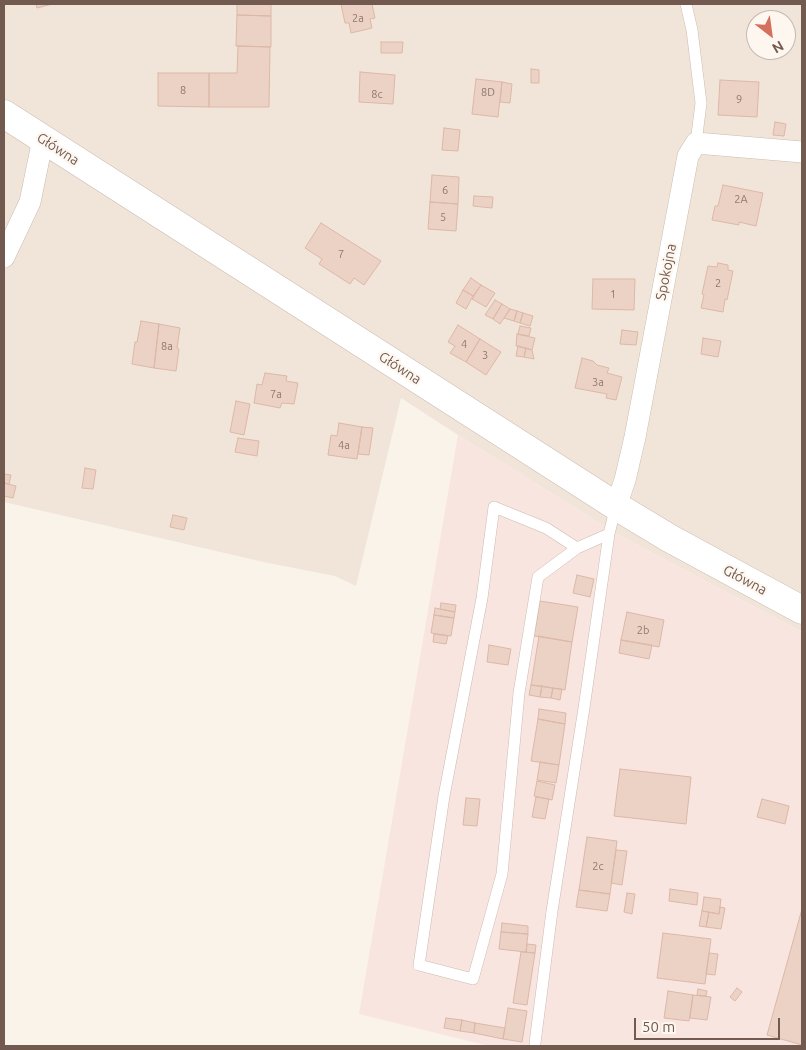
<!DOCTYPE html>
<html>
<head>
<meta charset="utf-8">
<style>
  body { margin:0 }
  #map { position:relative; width:806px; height:1050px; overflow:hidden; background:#faf3ea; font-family:Ubuntu,sans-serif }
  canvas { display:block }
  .frame { position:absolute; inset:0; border:5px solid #725a50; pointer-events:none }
  .north { position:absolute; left:746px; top:10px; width:50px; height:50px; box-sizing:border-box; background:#fdf7f0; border:1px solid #c5b8b0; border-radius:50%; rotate:150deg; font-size:14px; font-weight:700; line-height:20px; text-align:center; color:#725a50 }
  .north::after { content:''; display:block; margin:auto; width:18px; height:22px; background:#d5705f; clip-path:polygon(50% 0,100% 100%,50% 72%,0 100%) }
  .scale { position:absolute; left:634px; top:1018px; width:146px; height:22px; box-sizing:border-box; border:2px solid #725a50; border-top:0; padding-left:6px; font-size:15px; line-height:18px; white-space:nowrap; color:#725a50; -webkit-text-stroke:4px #fdf7f0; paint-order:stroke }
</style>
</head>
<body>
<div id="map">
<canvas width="806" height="1050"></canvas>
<div class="frame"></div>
<div class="north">N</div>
<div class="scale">50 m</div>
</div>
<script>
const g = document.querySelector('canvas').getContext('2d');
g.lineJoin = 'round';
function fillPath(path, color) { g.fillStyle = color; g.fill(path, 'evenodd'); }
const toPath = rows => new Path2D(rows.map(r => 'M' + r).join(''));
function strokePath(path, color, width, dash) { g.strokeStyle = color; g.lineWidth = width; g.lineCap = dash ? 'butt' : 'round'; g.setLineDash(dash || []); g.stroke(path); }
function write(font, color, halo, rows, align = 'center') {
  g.font = font + ' Ubuntu,sans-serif'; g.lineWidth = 4.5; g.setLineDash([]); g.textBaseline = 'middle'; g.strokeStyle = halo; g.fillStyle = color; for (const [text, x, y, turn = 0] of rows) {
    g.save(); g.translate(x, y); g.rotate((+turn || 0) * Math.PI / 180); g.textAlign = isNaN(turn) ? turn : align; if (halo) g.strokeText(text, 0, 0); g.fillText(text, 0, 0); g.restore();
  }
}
fillPath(toPath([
  [4,4,802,4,802,632,622,537,458,435,401,398,356,586,335,576,268,563,4,502],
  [756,20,786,20,786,50,756,50]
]), '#f1e5da');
fillPath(toPath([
  [458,435,622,537,802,632,802,1046,489,1046,359,1014]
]), '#f9e5e0');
const building = toPath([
  [36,4,52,4,37,8,36,4],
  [237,4,271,4,271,16,237,15,237,4],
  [341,4,372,4,375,18,370,19,372,28,351,33,349,23,345,23,341,4],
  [237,15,271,16,271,47,236,46,237,15],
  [381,42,403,42,402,53,381,53,381,42],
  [238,46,270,47,269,107,209,107,209,73,237,73,238,46],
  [531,69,539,70,539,83,531,83,531,69],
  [360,72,395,75,393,104,359,102,360,72],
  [158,73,209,73,209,107,158,106,158,73],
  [476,79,502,82,498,117,472,114,476,79],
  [720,80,759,82,757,117,718,115,720,80],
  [502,82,512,84,510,103,500,102,502,82],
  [775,122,786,124,784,136,773,135,775,122],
  [444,128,460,130,458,151,442,150,444,128],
  [432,175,459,177,458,204,430,202,432,175],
  [723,185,763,193,756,226,739,222,739,225,712,220,715,206,718,206,723,185],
  [474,196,493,197,492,208,473,206,474,196],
  [430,202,458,204,456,231,428,229,430,202],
  [321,223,381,261,364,285,354,278,350,284,319,264,322,259,305,248,321,223],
  [718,263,728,265,728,270,733,271,727,300,725,299,723,312,701,308,704,295,702,294,708,266,717,267,718,263],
  [471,278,481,285,473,296,463,290,471,278],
  [593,279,635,279,634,310,592,309,593,279],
  [481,285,495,293,486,307,472,299,481,285],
  [463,290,473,296,466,309,456,303,463,290],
  [495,300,502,304,493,319,485,315,495,300],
  [502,304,510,309,500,324,493,319,502,304],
  [510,309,517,311,514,321,504,318,510,309],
  [517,311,523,313,520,323,514,321,517,311],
  [523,313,533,316,530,326,520,323,523,313],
  [141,321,159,324,154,368,132,364,135,342,137,342,141,321],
  [159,324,180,328,177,348,179,349,176,371,154,368,159,324],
  [458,325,480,339,466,362,450,353,455,346,448,342,458,325],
  [520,326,531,328,529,336,518,334,520,326],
  [622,330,638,332,636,345,620,344,622,330],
  [517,334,535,338,532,350,516,346,517,334],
  [703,338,721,341,718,357,701,354,703,338],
  [480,339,501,352,486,375,466,362,480,339],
  [518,346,526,348,524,357,516,356,518,346],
  [526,348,532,350,534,359,524,357,526,348],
  [582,358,593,361,597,365,609,368,607,373,622,377,616,400,606,398,607,394,575,388,582,358],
  [265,373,287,376,286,381,298,383,294,404,282,403,280,408,254,403,257,384,262,385,265,373],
  [236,401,250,404,244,435,230,432,236,401],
  [339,423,362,427,357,459,328,455,331,435,337,436,339,423],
  [362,427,373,428,369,455,358,454,362,427],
  [238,438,259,441,257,456,235,452,238,438],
  [85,468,96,470,93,489,82,488,85,468],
  [4,474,11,475,9,484,4,483,4,474],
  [4,483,16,486,13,498,4,496,4,483],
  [173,515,187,518,184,530,170,527,173,515],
  [577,575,594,579,590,597,573,593,577,575],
  [540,601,578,607,572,642,534,636,540,601],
  [441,603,456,605,455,612,440,609,441,603],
  [435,608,455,612,454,618,434,615,435,608],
  [627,612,664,620,659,647,621,640,627,612],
  [434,615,454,618,451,636,431,633,434,615],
  [434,634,448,636,446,644,433,642,434,634],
  [539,636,572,642,565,690,531,685,539,636],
  [621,640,652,645,649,659,619,653,621,640],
  [489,645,511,649,508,665,487,662,489,645],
  [531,685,542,686,540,697,529,695,531,685],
  [542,686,553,688,551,698,540,697,542,686],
  [553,688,562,689,560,700,551,698,553,688],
  [539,709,566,713,565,724,538,719,539,709],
  [538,719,565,724,559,765,531,761,538,719],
  [540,762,559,765,556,783,537,780,540,762],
  [620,769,691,777,686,824,614,816,620,769],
  [537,781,555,785,552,800,534,796,537,781],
  [536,797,549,799,545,819,532,817,536,797],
  [466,798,480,799,477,826,463,825,466,798],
  [762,799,789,806,785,824,757,817,762,799],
  [587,837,617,841,610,894,579,890,587,837],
  [616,850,627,851,622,885,611,883,616,850],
  [670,889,698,893,697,905,669,901,670,889],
  [579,890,610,894,607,911,576,907,579,890],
  [627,893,635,894,632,914,624,912,627,893],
  [704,897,721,899,719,914,702,911,704,897],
  [720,907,725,908,721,929,706,927,709,912,719,914,720,907],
  [802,909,802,1045,767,1035,802,909],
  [702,911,709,912,706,927,699,926,702,911],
  [502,923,528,926,528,934,501,932,502,923],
  [501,932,528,934,526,952,499,949,501,932],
  [663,933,711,939,705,984,657,978,663,933],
  [527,944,536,945,535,953,526,952,527,944],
  [521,952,535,953,527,1005,513,1003,521,952],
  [709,953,718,954,715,975,706,974,709,953],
  [737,988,742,992,735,1001,730,997,737,988],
  [698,989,707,991,706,996,697,995,698,989],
  [668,991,693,995,689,1021,664,1018,668,991],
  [693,995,711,997,707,1020,690,1018,693,995],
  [508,1008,527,1011,522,1042,503,1039,508,1008],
  [446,1018,462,1020,460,1031,444,1028,446,1018],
  [462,1020,475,1023,474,1033,460,1031,462,1020],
  [475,1023,505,1028,503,1039,474,1033,475,1023]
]);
fillPath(building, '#ecd2c5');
strokePath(building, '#ddb8a7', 1);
const lane = toPath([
  [686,4,692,30,701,103,696,143],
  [577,548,546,528,494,507,482,598,444,796,419,965,473,979,502,874,519,693,538,577,577,548,609,534],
  [535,1043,552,911,584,708,609,534,616,506]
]);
const street = toPath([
  [4,257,30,202,43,139],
  [616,506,625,480,635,437,688,156,696,143,802,152]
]);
const secondary = toPath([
  [4,114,616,506,669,538,802,610]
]);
strokePath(lane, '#cbbbb1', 12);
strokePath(street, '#cbbbb1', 22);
strokePath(secondary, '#cfbdb2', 29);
strokePath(lane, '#fff', 11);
strokePath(street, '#fff', 21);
strokePath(secondary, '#fff', 28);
write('11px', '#90786d', null, [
  ["2a",358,18],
  ["8",183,90],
  ["8D",488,92],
  ["8c",377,94],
  ["9",739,99],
  ["6",445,190],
  ["2A",741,199],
  ["5",443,217],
  ["7",341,254],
  ["2",718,283],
  ["1",613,294],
  ["4",464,344],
  ["8a",167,346],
  ["3",485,355],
  ["3a",598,382],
  ["7a",276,394],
  ["4a",344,445],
  ["2b",643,630],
  ["2c",598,866]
]);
write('14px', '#725a50', '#fdf7f0', [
  ["Główna",58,149,33],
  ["Spokojna",666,272,-79],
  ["Główna",400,368,33],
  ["Główna",745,580,28]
]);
</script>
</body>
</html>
